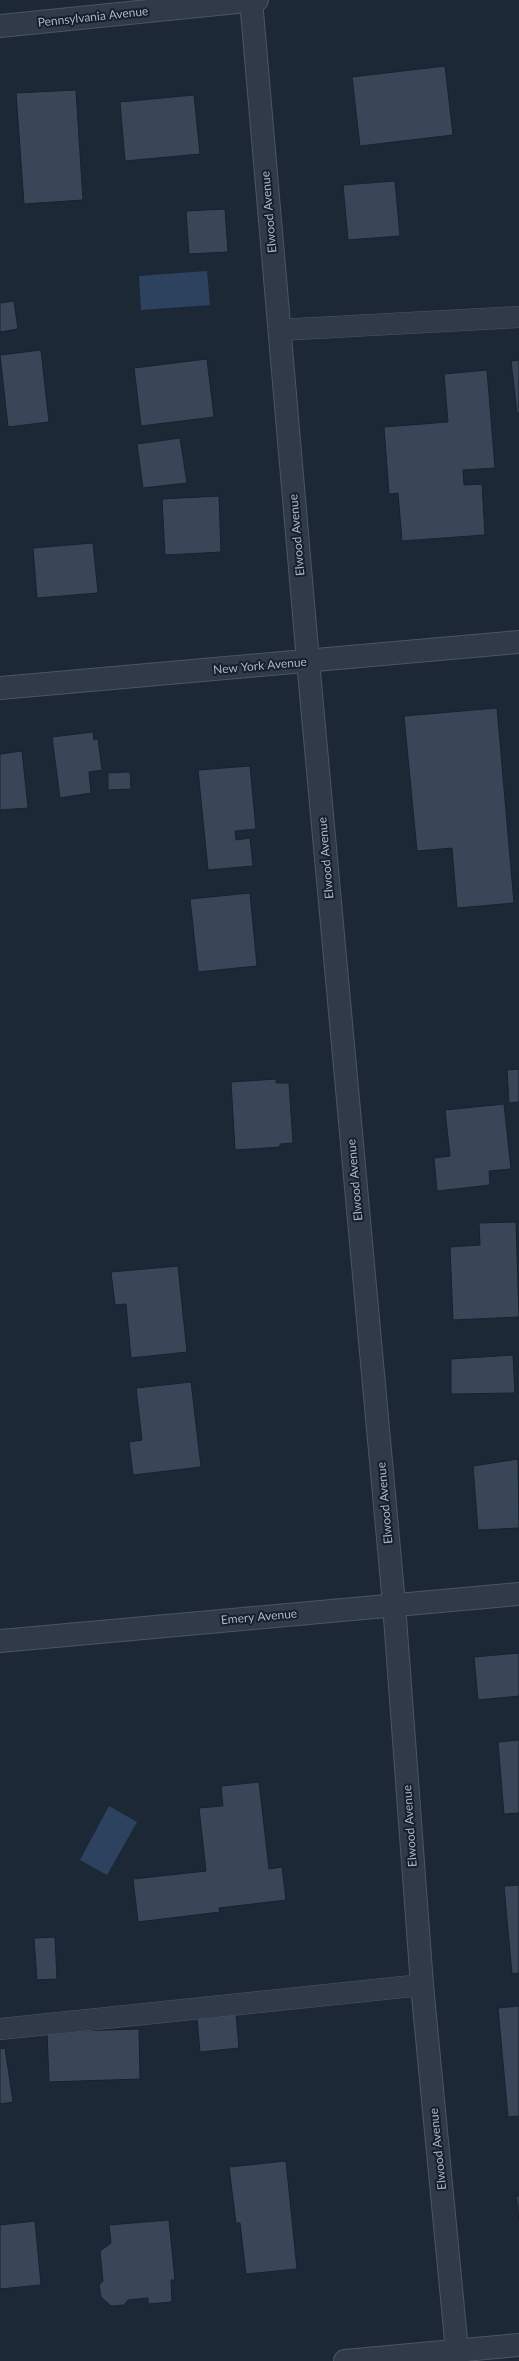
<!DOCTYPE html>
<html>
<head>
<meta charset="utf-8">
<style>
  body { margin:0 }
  canvas { display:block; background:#1d2837 }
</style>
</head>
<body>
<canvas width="519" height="2361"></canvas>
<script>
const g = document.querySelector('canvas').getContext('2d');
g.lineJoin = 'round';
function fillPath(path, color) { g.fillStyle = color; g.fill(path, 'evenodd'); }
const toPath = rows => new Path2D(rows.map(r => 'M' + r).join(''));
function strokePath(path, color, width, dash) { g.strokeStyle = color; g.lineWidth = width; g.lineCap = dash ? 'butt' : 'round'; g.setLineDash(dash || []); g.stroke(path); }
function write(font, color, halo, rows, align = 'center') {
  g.font = font + ' Lato,sans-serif'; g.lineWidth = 4; g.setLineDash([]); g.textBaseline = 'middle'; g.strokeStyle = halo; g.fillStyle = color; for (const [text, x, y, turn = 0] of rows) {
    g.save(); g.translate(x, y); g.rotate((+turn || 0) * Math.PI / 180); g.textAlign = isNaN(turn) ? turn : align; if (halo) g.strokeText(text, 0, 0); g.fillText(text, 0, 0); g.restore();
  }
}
fillPath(toPath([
  [207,271,210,305,141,310,139,276],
  [109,1806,137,1822,107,1875,80,1860]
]), '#2c425f');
const building = toPath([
  [445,66,453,135,360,146,352,77,445,66],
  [76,90,83,200,24,204,16,93,76,90],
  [194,95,200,154,125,161,120,102,194,95],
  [395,181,400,236,348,240,343,185,395,181],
  [225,209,228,252,189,254,186,211,225,209],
  [14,301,18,329,0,332,0,303,14,301],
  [41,350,49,422,8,427,0,355,41,350],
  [207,359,214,417,141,426,134,368,207,359],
  [519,360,519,413,517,413,511,361,519,360],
  [487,370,495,468,463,470,464,485,482,484,485,535,402,541,398,493,389,494,384,427,448,422,444,374,487,370],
  [180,438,187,483,143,488,137,444,180,438],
  [219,496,221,552,165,555,162,499,219,496],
  [93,543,98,593,37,598,33,548,93,543],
  [497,708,514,903,457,908,452,848,417,851,404,716,497,708],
  [93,732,94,740,98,739,102,770,89,772,91,793,60,798,52,737,93,732],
  [22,751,28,808,0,810,0,754,22,751],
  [250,766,256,829,235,831,236,840,250,838,253,866,208,870,198,770,250,766],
  [130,772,131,789,108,790,108,773,130,772],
  [250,893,257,966,198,972,190,899,250,893],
  [519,1069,519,1102,509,1103,507,1070,519,1069],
  [276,1079,276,1083,289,1083,293,1143,280,1144,280,1147,235,1150,231,1082,276,1079],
  [504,1104,511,1169,489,1171,490,1185,437,1191,434,1158,450,1156,445,1110,504,1104],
  [516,1222,519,1317,453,1320,450,1247,480,1245,479,1223,516,1222],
  [178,1266,187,1352,131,1358,126,1304,115,1305,111,1272,178,1266],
  [513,1355,515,1393,451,1394,451,1359,513,1355],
  [191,1382,201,1467,133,1475,129,1442,142,1440,136,1388,191,1382],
  [518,1459,519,1528,478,1530,473,1466,518,1459],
  [519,1653,519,1696,478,1700,474,1657,519,1653],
  [519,1740,519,1813,504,1814,498,1742,519,1740],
  [259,1782,269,1869,282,1867,286,1900,219,1908,220,1912,138,1922,133,1879,206,1871,199,1808,223,1806,221,1786,259,1782],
  [519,1885,519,1973,512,1974,504,1886,519,1885],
  [55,1937,57,1979,37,1980,34,1938,55,1937],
  [519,2006,519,2116,508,2117,498,2008,519,2006],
  [236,2014,239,2048,200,2052,197,2018,236,2014],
  [139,2029,140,2079,49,2082,47,2032,139,2029],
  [5,2048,13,2102,0,2104,0,2049,5,2048],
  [286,2161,297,2269,246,2274,240,2223,236,2223,229,2167,286,2161],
  [516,2196,519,2196,519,2220,516,2196],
  [169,2220,175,2280,171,2280,172,2302,148,2304,148,2298,128,2300,124,2305,111,2306,101,2297,99,2285,103,2281,100,2251,111,2243,109,2225,169,2220],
  [35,2221,41,2285,0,2289,0,2225,35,2221]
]);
fillPath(building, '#384658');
strokePath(building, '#18212e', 1);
const service = toPath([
  [279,330,519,317],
  [0,2029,422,1985]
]);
const minor = toPath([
  [251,0,308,661,394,1604,422,1985,458,2361],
  [0,26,257,0],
  [0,688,519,642],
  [0,1641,519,1594],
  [345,2361,519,2345]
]);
strokePath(service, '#4b5563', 22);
strokePath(minor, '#4b5563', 24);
strokePath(service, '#303a48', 21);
strokePath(minor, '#303a48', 22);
write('12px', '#aab5c5', '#161f2c', [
  ["Pennsylvania Avenue",93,17,-6],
  ["Elwood Avenue",269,212,-95],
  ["Elwood Avenue",297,535,-95],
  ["New York Avenue",260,666,-5],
  ["Elwood Avenue",326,858,-95],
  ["Elwood Avenue",355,1180,-95],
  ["Elwood Avenue",385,1503,-95],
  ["Emery Avenue",259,1617,-5],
  ["Elwood Avenue",410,1826,-94],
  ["Elwood Avenue",438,2149,-96]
]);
</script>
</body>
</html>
